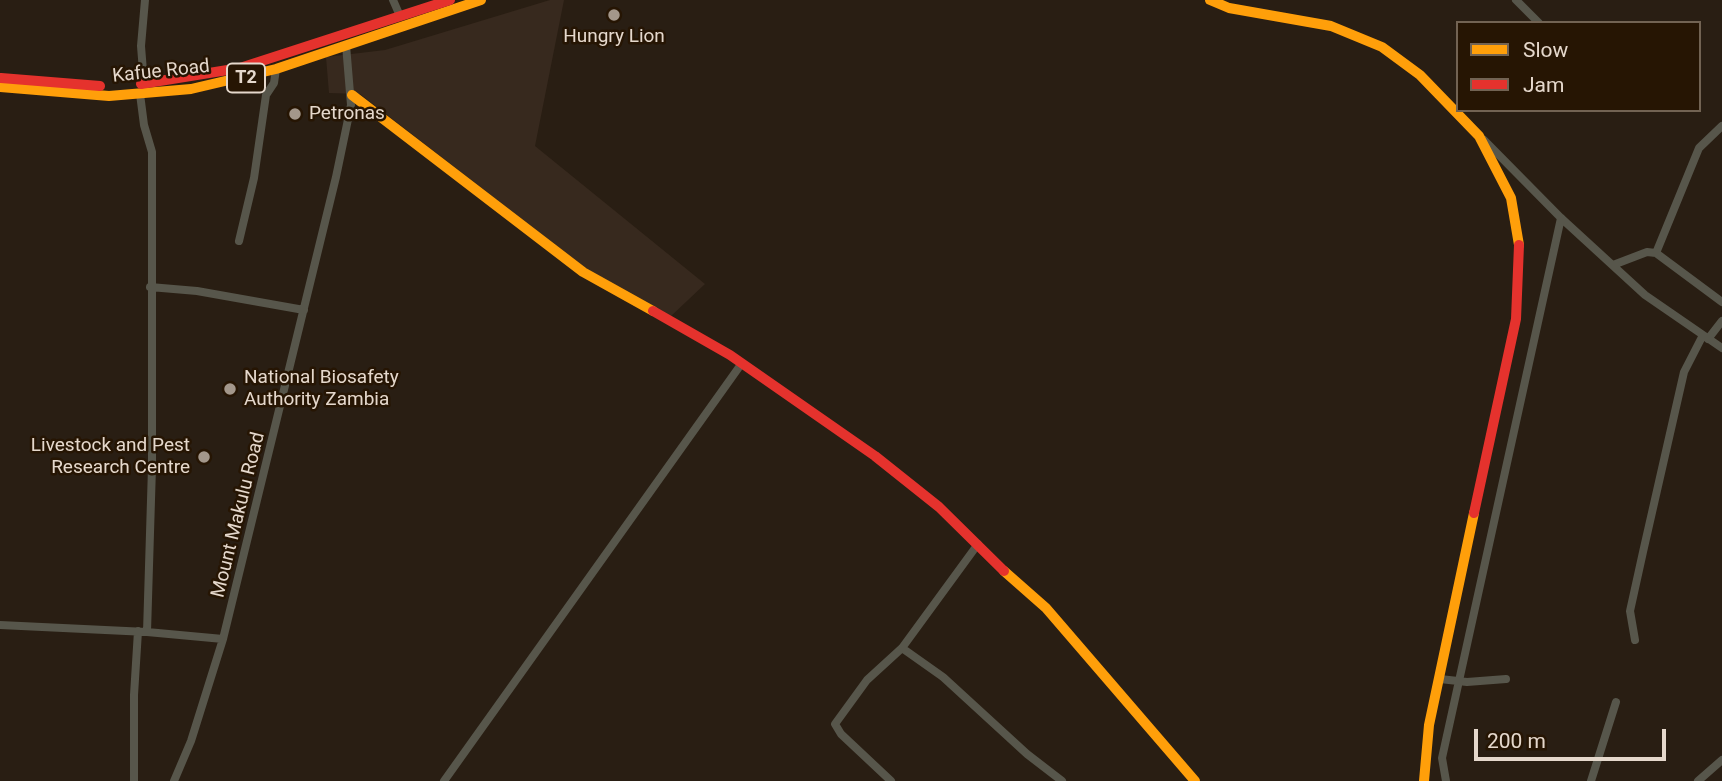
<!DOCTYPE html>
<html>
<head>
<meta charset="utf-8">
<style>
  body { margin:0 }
  #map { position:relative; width:1722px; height:781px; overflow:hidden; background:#291e13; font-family:Roboto,sans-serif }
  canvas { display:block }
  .legend { position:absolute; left:1456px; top:21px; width:245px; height:91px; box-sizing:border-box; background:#261503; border:2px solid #726353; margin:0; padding:9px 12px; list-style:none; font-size:21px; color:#e5d8cc }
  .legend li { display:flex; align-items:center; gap:14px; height:35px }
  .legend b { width:35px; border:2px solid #726353 }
  .scale { position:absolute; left:1474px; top:729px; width:192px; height:32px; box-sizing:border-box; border:4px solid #e5d8cc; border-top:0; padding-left:9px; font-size:21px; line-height:24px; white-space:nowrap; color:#e5d8cc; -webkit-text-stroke:5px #261503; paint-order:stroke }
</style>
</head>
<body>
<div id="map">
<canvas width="1722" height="781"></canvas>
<ul class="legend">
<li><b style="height:9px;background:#ff9f0a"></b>Slow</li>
<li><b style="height:9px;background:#e5322d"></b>Jam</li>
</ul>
<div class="scale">200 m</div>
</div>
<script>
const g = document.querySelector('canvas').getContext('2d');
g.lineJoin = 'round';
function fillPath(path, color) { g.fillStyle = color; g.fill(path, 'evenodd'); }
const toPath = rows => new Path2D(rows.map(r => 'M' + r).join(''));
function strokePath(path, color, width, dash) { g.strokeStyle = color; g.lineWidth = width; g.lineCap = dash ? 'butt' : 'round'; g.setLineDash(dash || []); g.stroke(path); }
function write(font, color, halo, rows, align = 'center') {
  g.font = font + ' Roboto,sans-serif'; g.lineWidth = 5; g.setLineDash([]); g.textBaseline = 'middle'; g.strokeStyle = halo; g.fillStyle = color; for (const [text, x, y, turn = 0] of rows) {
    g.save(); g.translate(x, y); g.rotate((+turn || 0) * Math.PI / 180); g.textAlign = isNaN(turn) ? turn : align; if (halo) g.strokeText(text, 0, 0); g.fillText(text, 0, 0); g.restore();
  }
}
fillPath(toPath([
  [550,0,564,0,535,146,705,284,670,317,584,267,360,94,329,93,326,57,385,50]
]), '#37291e');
strokePath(toPath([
  [393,0,400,16],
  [1516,0,1539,23],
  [144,84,141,46,145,0],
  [140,94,144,125,152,152,152,467,147,632],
  [1484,140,1561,218,1645,295,1722,348],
  [239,241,254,178,266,95,274,83,276,69],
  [1656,253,1722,302],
  [1613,265,1647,252,1656,253,1699,148,1722,126],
  [150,287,197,291,304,310],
  [1708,339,1722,321],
  [0,625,147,632,223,639],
  [1635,640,1630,611,1643,552,1684,372,1703,335],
  [902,648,943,677,1027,754,1062,781],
  [1440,679,1467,682,1506,679],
  [134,781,134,695,138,631],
  [174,781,191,741,223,639,336,177,351,105,346,45],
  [444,781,742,363],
  [891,781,841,734,835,724,867,680,902,648,978,544],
  [1446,781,1442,758,1561,218],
  [1591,781,1616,702],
  [1698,781,1722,760]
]), '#57564b', 8);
strokePath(toPath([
  [1210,0,1229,8,1331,26,1382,47,1420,75,1479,136,1511,198,1519,245],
  [0,87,109,96,191,89,276,69,481,0],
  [352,95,583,272,653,311],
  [1004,571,1046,608,1195,781],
  [1424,781,1429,725,1474,513]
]), '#ff9f0a', 10);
strokePath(toPath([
  [1,78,100,86],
  [141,84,240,68,450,0],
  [653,311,730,355,875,456,939,507,1004,571],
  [1474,513,1516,319,1519,245]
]), '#e5322d', 10);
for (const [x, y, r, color] of [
  [614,15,7,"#a3978b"],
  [295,114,7,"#a3978b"],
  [230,389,7,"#a3978b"],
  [204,457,7,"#a3978b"]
]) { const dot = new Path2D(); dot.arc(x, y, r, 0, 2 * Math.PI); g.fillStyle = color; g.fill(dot); strokePath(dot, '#261503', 2.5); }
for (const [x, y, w] of [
  [246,78,38]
]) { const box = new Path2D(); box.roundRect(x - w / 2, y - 14.5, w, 29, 5); g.fillStyle = '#261503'; g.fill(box); strokePath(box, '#e5d8cc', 2); }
write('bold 18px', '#e5d8cc', null, [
  ["T2",246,78]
]);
write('19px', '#e5d8cc', '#261503', [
  ["Hungry Lion",614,37,"center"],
  ["Petronas",309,114],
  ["National Biosafety",244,378],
  ["Authority Zambia",244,400],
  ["Livestock and Pest",190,446,"right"],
  ["Research Centre",190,468,"right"]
], 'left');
write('19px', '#e5d8cc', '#261503', [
  ["Kafue Road",161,72,-6],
  ["Mount Makulu Road",239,515,-76]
]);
</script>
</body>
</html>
